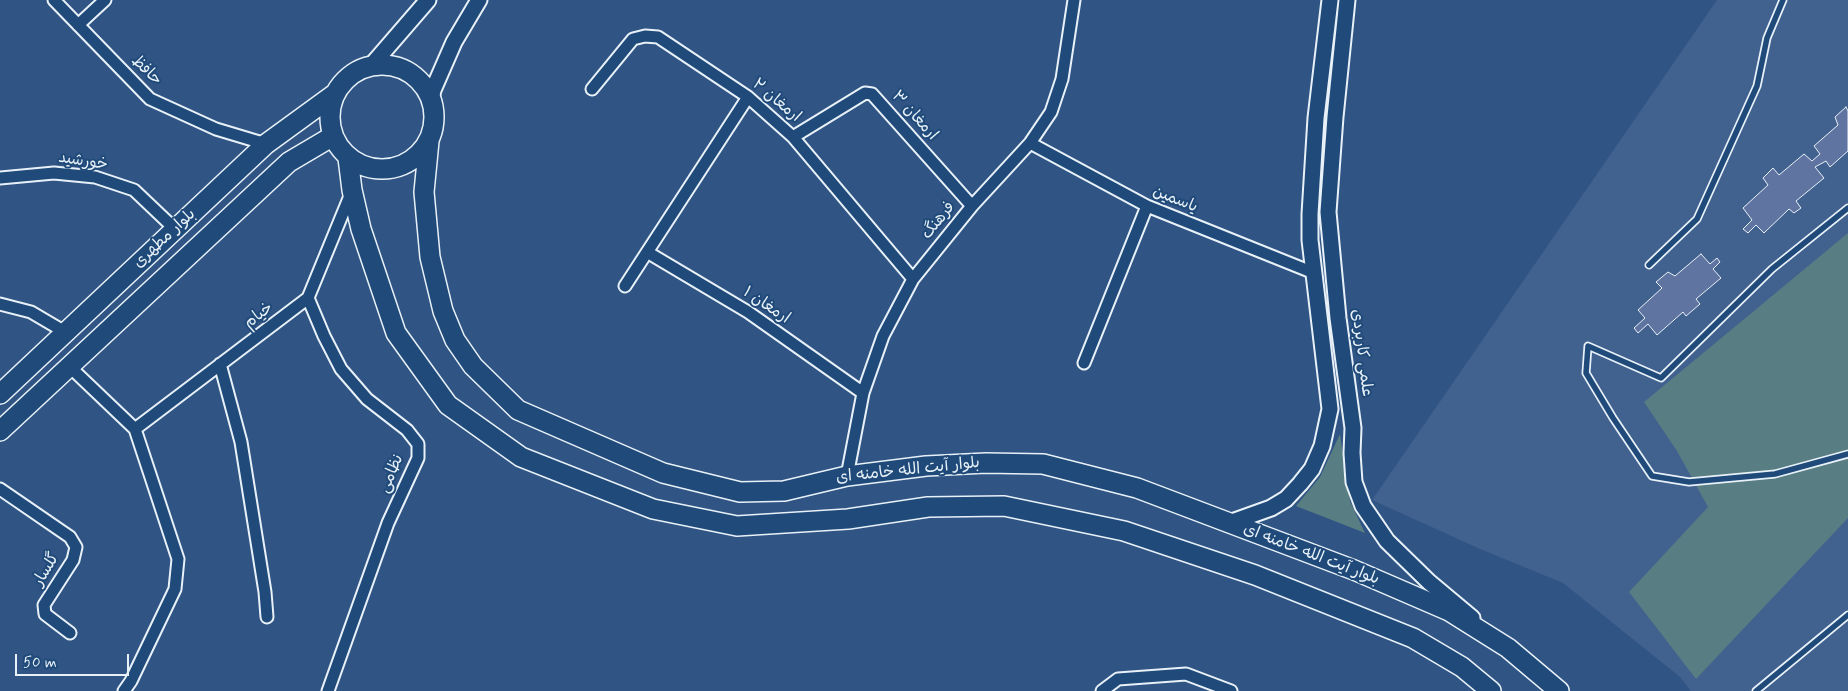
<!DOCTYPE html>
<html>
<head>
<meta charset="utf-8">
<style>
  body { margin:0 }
  #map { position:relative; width:1848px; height:691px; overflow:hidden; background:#305484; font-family:Mynerve,sans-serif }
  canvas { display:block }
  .scale { position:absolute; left:15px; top:654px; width:114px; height:22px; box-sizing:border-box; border:2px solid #e8f1f8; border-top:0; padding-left:6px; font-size:15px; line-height:18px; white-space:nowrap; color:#e8f1f8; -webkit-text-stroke:4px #1f4a7a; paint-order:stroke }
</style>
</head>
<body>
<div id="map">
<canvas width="1848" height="691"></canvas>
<div class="scale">50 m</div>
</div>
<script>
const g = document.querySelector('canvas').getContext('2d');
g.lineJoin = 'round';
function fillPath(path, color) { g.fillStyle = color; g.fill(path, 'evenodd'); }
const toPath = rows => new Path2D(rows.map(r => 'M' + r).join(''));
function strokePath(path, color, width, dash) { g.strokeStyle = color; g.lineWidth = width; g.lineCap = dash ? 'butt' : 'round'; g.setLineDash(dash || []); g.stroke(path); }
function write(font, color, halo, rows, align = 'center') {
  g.font = font + ' Mynerve,"Playpen Sans Arabic",sans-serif'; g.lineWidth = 4; g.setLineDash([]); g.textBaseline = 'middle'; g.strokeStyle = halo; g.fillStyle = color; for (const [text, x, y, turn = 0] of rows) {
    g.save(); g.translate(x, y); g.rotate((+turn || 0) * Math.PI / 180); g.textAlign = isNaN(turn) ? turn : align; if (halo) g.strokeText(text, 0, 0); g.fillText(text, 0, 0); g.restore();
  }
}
fillPath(toPath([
  [1717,0,1848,0,1848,691,1691,691,1680,677,1563,583,1480,549,1372,500]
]), '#41618f');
fillPath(toPath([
  [1848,233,1848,518,1696,679,1629,592,1708,507,1677,451,1644,402],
  [1340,434,1350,501,1365,533,1296,506,1320,477]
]), '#587d83');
const building = toPath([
  [1846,107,1848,111,1848,151,1830,167,1826,161,1815,167,1824,178,1796,201,1801,208,1794,213,1789,209,1764,233,1756,225,1748,233,1743,229,1752,220,1743,208,1768,185,1763,178,1773,168,1779,175,1804,154,1812,161,1820,154,1814,146,1838,125,1835,117,1846,107],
  [1701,254,1710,264,1717,258,1720,262,1713,269,1721,278,1696,299,1700,304,1686,316,1683,312,1657,335,1648,324,1638,333,1634,328,1645,318,1638,310,1662,288,1656,282,1668,272,1675,276,1701,254]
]);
fillPath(building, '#6074a2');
strokePath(building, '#e8f1f8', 1);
const service = toPath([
  [1848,208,1772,269,1661,378,1588,346,1586,373,1613,418,1652,476,1689,482,1775,474,1848,454],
  [1649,265,1697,219,1757,86,1767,38,1783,0],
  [1756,691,1848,615]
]);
const minor = toPath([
  [54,0,150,99,216,129,266,144],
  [78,25,105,0],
  [592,89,633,39,645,36,658,37,748,97,793,137,913,279],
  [793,137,865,93,872,94,972,206],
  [1030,143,1147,206,1314,273],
  [0,178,54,173,95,177,134,190,175,229],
  [647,252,748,312,863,393],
  [625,286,748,97],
  [308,298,324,336,341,369,367,399,407,430,418,444,418,458,388,523,328,691],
  [0,304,31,312,65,332],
  [1084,363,1147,206],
  [220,364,241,442,265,592,267,617],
  [69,366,135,429],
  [847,476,863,393,883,336,913,279,972,206,1030,143,1051,112,1062,79,1074,0],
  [0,489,70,537,76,547,73,560,44,605,45,614,70,633],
  [124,691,131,681,175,589,178,559,135,429,308,298,352,191],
  [1102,691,1118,679,1186,674,1231,691]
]);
const tertiary = toPath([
  [1347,0,1335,117,1328,212,1338,318,1353,428,1352,453,1354,482,1363,506,1387,541,1429,582,1472,618],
  [371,66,428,0],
  [431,99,433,90,454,42,479,0],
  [1229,523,1271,508,1286,499,1300,484,1312,469,1322,446,1330,409,1310,240,1310,214,1316,118,1330,0]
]);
const primary = toPath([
  '330 117a52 52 0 1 1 104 0a52 52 0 1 1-104 0Z',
  [429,141,424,192,430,257,443,311,455,340,473,366,518,410,663,473,740,492,784,491,847,476,926,466,986,463,1043,464,1137,488,1354,570,1449,611,1508,648,1559,691],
  [348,158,352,190,361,229,396,333,448,405,521,457,653,509,737,526,848,519,928,507,1004,506,1124,531,1255,575,1413,638,1462,667,1491,691],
  [0,394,266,144,336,93],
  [0,431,289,162,333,136]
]);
strokePath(service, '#e8f1f8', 9);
strokePath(minor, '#e8f1f8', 15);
strokePath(tertiary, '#e8f1f8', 19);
strokePath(primary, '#e8f1f8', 22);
strokePath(service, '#1f4a7a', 5.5);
strokePath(minor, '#1f4a7a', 11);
strokePath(tertiary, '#1f4a7a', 15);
strokePath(primary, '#1f4a7a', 19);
write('16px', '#e8f1f8', '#1f4a7a', [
  ["حافظ",146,71,44],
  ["ارمغان ۲",776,101,40],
  ["ارمغان ۳",914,116,48],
  ["خورشید",83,162,9],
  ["یاسمین",1175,200,22],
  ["فرهنگ",939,221,-51],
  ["بلوار مطهری",165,239,-43],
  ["ارمغان ۱",766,306,34],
  ["خیام",259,316,-38],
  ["علمی کاربردی",1361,353,83],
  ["بلوار آیت الله خامنه ای",908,471,-6],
  ["نظامی",392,474,-67],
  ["بلوار آیت الله خامنه ای",1311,555,21],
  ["گلسار",47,570,-59]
]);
</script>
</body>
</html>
